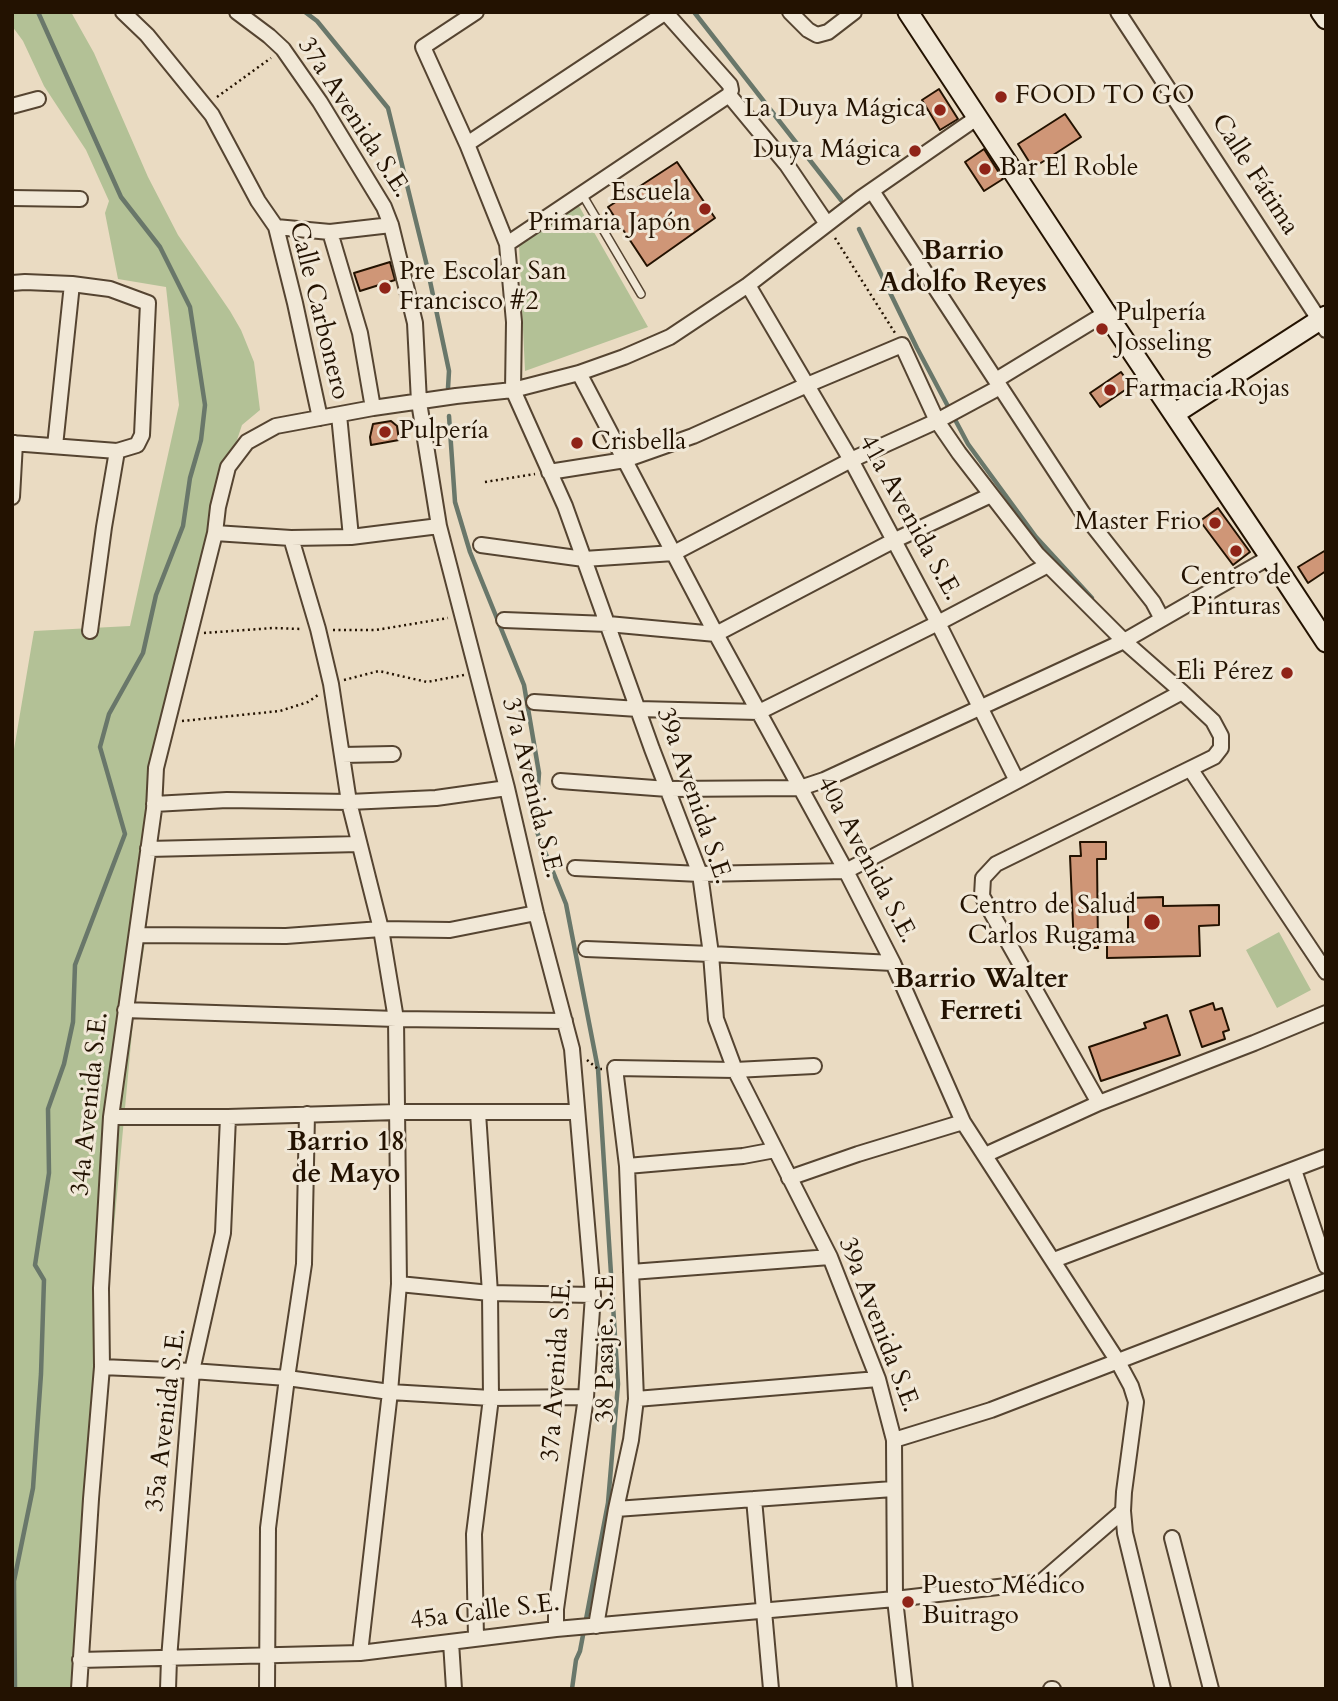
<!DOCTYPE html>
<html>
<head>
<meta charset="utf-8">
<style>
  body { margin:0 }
  #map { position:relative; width:1338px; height:1701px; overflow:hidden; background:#eadbc2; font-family:Cardo,serif }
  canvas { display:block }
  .frame { position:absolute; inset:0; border:14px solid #231201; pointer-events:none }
</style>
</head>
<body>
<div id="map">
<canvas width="1338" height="1701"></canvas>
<div class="frame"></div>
</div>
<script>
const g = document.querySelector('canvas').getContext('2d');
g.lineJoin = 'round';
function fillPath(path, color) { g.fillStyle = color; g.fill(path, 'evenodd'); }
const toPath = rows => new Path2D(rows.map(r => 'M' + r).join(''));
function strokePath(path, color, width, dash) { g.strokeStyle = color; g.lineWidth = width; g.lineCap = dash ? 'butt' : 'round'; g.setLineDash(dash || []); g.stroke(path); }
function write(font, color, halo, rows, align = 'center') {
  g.font = font + ' Cardo,serif'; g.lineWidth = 6; g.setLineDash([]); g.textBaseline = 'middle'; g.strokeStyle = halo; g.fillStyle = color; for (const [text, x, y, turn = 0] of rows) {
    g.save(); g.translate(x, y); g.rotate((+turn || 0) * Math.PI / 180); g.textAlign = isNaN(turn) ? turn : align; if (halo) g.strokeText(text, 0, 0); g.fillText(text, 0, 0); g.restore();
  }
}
fillPath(toPath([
  [12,12,71,12,94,53,148,177,178,235,230,311,241,330,254,362,260,410,242,425,225,476,156,768,148,849,146,936,134,1011,108,1291,79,1689,12,1689,12,761,34,631,130,626,179,405,166,287,118,279,105,213,109,201,86,150,44,86,23,41,12,26],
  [579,206,648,327,525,371,519,245],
  [1279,932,1311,990,1277,1008,1246,950]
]), '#b3c196');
strokePath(toPath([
  [305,12,317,21,388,108,426,262,449,371,448,388],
  [694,12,841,200],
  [859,229,917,348,968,444,1036,537,1092,598],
  [449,416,455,502,470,552,524,685,539,773,535,827,566,904,598,1069,618,1384,608,1503,580,1651,576,1660,572,1689],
  [15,1689,14,1581,33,1488,41,1374,44,1280,35,1265,49,1173,48,1109,64,1064,73,1022,75,965,125,834,100,747,109,714,143,653,156,595,183,526,190,478,201,440,205,405,190,307,160,247,121,197,38,12]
]), '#69776a', 4.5);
const building = toPath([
  [939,89,958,119,940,130,922,100,939,89],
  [1065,114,1081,137,1033,168,1018,144,1065,114],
  [984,149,1003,179,984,191,965,162,984,149],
  [677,162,715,218,647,266,608,207,677,162],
  [390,262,395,280,360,291,354,273,390,262],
  [1121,372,1131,386,1100,407,1090,393,1121,372],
  [391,421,397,426,399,440,371,445,370,437,373,424,391,421],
  [1218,508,1250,552,1233,565,1200,521,1218,508],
  [1326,550,1326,571,1308,583,1298,567,1326,550],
  [1080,842,1106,842,1106,859,1097,859,1098,948,1074,948,1070,856,1081,856,1080,842],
  [1163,897,1163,906,1219,905,1219,925,1199,926,1200,956,1107,958,1107,940,1128,939,1128,898,1163,897],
  [1213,1003,1215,1010,1222,1008,1229,1030,1223,1032,1225,1039,1202,1047,1190,1011,1213,1003],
  [1167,1015,1180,1055,1101,1081,1089,1047,1146,1028,1144,1023,1167,1015]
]);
fillPath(building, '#cf9677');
strokePath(building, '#231201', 2);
const lane = toPath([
  [582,194,641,294]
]);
const street = toPath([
  [123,12,147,35,212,115,258,201,276,227,295,303,320,418],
  [237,12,269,36,283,49,320,102,384,207,391,225,415,323,419,402,439,526,507,788,536,913,572,1049,593,1295,586,1397,556,1609,556,1629],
  [476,12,423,47,467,144,507,244,514,322,513,390,565,506,652,749,700,874,711,954,716,1019,735,1070,830,1257,878,1379,894,1440,895,1599,905,1689],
  [790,12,808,30,817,35,828,32,854,12],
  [1118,12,1326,330],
  [729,95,787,165,827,224],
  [12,106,38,99],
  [467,144,666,12],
  [872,191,1082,512,1153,602,1162,619],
  [12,198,80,199],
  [276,227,330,232,391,225],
  [330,232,360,333,373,408],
  [507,244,729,95,731,90,730,85,666,13],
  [12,283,25,282,72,284,110,289,148,303,142,435,137,445,117,451,12,443],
  [748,285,851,460,938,623,1017,781],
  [579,373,716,634,846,871,893,963,963,1122,1117,1360,1131,1386,1136,1402,1124,1492,1123,1511,1125,1533,1163,1689],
  [996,380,1106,313],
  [339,415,351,537],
  [55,446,72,284],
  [549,472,625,460,693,436,807,385,902,345,937,421,959,453,1037,554,1124,641,1182,692,1213,721,1221,736,1221,748,1214,757,996,864,983,878,982,896,1099,1103],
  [12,497,15,443],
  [215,533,291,538,351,537,439,526],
  [291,538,318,629,331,684,349,802,381,929,396,1019,399,1284,390,1392,360,1653],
  [481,545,584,559,674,553,851,460,937,421,1000,387],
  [504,620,608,624,716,634,893,541,991,495],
  [90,631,104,527,117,451],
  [534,702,638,709,759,712,938,623,1048,565],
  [342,755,393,754],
  [1191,770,1326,972],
  [560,781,668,789,800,788,824,780,1124,641,1270,557],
  [154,804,227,800,349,802,436,798,507,788],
  [148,849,359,844],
  [575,868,700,874,846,871,1017,781,1182,692],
  [137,935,286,936,381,929,450,930,536,913],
  [586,949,711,954,893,963],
  [125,1010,396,1019,565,1021],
  [111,1117,228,1117,397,1112,576,1112],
  [985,1155,1099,1103,1254,1043,1326,1013],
  [627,1166,743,1156,775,1150],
  [1294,1170,1326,1266],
  [789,1178,858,1154,963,1122],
  [1054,1260,1326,1157],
  [631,1272,830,1257],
  [399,1284,490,1293,593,1295],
  [102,1367,192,1371,287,1378,390,1392,491,1398,586,1397],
  [636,1399,878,1379],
  [894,1440,991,1410,1326,1281],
  [754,1499,771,1689],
  [616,1509,893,1489],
  [1172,1538,1211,1689],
  [596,1626,616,1509,631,1440,636,1399,627,1166,615,1068,735,1070,814,1066],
  [476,1638,474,1534,491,1398,490,1293,478,1113],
  [451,1642,454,1689],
  [80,1660,360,1653,556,1629,895,1599,1041,1582,1123,1511],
  [79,1689,91,1499,102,1367,101,1288,111,1117,154,809,156,768,215,533,218,507,228,467,247,442,276,426,373,408,456,396,513,390,579,373,624,357,670,337,748,285,861,198,978,117],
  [168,1689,169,1659,192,1371,223,1233,228,1117],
  [267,1689,268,1528,287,1378,304,1264,307,1114],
  [1051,1689,1053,1689]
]);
const secondary = toPath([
  [908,12,1106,313,1270,557,1326,642],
  [1321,12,1326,19],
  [1174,414,1326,316]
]);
strokePath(lane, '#554431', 10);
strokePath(street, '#554431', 18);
strokePath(secondary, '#231201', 23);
strokePath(toPath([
  [217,97,271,58],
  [835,238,895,333],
  [485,482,535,474],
  [333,630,376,630,448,618],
  [204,633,273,628,302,629],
  [344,680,379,671,427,682,464,675],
  [182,721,280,711,308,702,318,695],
  [587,1060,598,1069,602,1069]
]), '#231201', 2.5, [2, 3.5]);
strokePath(lane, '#f1e8d7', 7);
strokePath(street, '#f1e8d7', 14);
strokePath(secondary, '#f1e8d7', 19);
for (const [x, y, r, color] of [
  [1001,97,7,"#8f2418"],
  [940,110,7,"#8f2418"],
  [915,151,7,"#8f2418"],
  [985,169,7,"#8f2418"],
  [705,209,7,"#8f2418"],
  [385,288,7,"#8f2418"],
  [1102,329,7,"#8f2418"],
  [1110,390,7,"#8f2418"],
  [385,432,7,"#8f2418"],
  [577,443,7,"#8f2418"],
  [1215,523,7,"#8f2418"],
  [1236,551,7,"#8f2418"],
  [1287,673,7,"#8f2418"],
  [1152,922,9,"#8f2418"],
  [908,1602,7,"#8f2418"]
]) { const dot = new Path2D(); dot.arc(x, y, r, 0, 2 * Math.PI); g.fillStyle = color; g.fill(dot); strokePath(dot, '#f1e8d7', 2.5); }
write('26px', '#231201', '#f1e8d7', [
  ["FOOD TO GO",1015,97],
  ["La Duya Mágica",926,110,"right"],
  ["Duya Mágica",901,151,"right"],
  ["Bar El Roble",999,169],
  ["Escuela",691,194,"right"],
  ["Primaria Japón",691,224,"right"],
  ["Pre Escolar San",399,273],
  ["Francisco #2",399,303],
  ["Pulpería",1116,314],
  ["Josseling",1116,344],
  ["Farmacia Rojas",1124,390],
  ["Pulpería",399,432],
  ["Crisbella",591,443],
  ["Master Frio",1201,523,"right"],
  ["Centro de",1236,578,"center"],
  ["Pinturas",1236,608,"center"],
  ["Eli Pérez",1273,673,"right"],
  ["Centro de Salud",1136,907,"right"],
  ["Carlos Rugama",1136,937,"right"],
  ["Puesto Médico",922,1587],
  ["Buitrago",922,1617]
], 'left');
write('26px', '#231201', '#f1e8d7', [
  ["37a Avenida S.E.",353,118,57],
  ["Calle Fátima",1254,175,57],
  ["Calle Carbonero",318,311,76],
  ["41a Avenida S.E.",909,518,61],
  ["37a Avenida S.E.",531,788,76],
  ["39a Avenida S.E.",693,796,71],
  ["40a Avenida S.E.",866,860,62],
  ["34a Avenida S.E.",91,1104,-84],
  ["39a Avenida S.E.",878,1325,69],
  ["38 Pasaje. S.E",607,1349,-90],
  ["37a Avenida S.E.",558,1370,-86],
  ["35a Avenida S.E.",167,1420,-83],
  ["45a Calle S.E.",485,1613,-7]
]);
write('bold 28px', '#231201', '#f1e8d7', [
  ["Barrio",963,253],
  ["Adolfo Reyes",963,285],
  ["Barrio Walter",981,981],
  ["Ferreti",981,1013],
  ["Barrio 18",346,1144],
  ["de Mayo",346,1176]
]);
</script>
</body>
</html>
